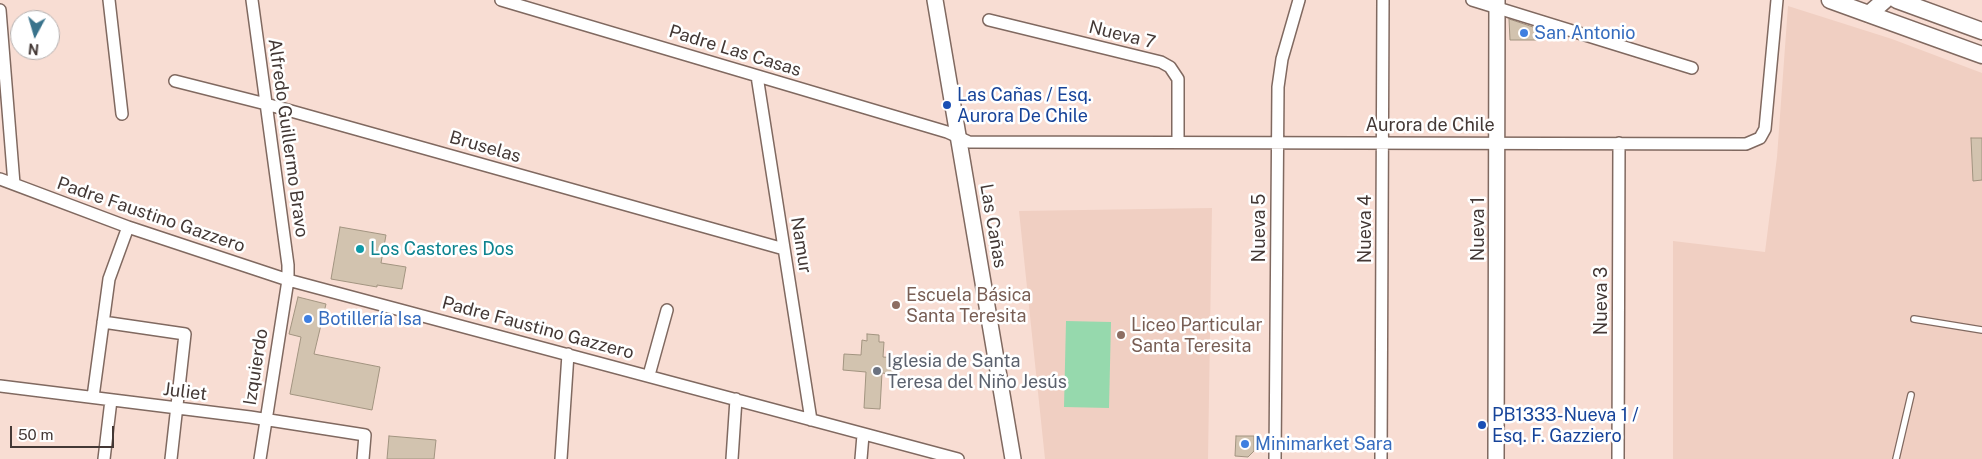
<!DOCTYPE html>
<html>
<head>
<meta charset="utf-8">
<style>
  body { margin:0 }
  #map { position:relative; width:1982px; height:459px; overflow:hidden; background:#f8ddd3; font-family:"Public Sans",sans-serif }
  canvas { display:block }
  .north { position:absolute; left:10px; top:10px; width:50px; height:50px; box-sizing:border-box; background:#fff; border:1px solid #b4afae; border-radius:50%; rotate:186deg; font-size:14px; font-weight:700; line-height:20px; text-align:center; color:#433835 }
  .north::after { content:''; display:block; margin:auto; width:18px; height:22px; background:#39738c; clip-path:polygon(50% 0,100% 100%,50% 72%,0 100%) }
  .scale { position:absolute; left:10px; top:426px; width:104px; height:22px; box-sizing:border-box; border:2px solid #433835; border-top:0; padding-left:6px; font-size:15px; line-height:18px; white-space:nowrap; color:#433835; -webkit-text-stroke:4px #fff; paint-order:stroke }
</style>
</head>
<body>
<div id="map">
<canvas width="1982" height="459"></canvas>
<div class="north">N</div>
<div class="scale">50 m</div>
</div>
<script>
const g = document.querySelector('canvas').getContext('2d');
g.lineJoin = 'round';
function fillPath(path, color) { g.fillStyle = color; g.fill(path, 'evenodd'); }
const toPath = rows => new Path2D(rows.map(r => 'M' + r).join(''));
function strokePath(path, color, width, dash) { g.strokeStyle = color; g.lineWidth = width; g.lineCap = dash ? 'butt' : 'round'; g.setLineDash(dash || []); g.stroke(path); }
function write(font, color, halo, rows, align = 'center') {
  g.font = font + ' "Public Sans",sans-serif'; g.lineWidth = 5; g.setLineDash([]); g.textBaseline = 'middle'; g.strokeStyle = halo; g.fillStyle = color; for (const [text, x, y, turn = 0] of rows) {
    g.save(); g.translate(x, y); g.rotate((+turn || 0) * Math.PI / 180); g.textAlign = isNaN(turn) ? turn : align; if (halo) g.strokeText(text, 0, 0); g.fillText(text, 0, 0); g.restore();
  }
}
fillPath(toPath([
  [1788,6,1892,39,1982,73,1982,459,1673,459,1673,241,1765,252,1777,157],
  [1212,208,1208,459,1045,459,1019,211]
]), '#f0cfc2');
fillPath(toPath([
  [1066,321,1111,322,1109,408,1064,407]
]), '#96d9ad');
const building = toPath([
  [1509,19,1539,29,1539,40,1510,40,1509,19],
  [1971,138,1982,138,1982,180,1973,181,1971,138],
  [340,227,386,235,381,263,406,267,402,289,377,285,377,287,331,279,340,227],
  [298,297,326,304,314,354,380,367,372,410,290,394,301,337,289,334,298,297],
  [867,334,879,335,879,342,884,342,883,357,899,358,898,375,882,373,880,409,864,408,866,372,843,370,844,354,861,355,862,340,867,341,867,334],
  [389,436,436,440,434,459,387,459,389,436],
  [1236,436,1254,436,1254,451,1248,457,1235,456,1236,436]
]);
fillPath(building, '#d2c3af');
strokePath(building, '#a29480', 1);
const service = toPath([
  [1914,319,1982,330],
  [1896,459,1911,395]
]);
const minor = toPath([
  [109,0,122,114],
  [252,0,288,265,288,280,260,459],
  [501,0,947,132,969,142,1746,144,1760,138,1765,129,1777,0],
  [1472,0,1692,68],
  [0,10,14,184],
  [989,20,1161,62,1170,67,1178,79,1178,142],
  [757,76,811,420],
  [175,81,266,104,784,249],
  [0,179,128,227,288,280,958,459],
  [103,322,185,334,171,459],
  [649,375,667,310],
  [0,386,250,417,365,435,363,459],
  [93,397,109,279,128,227],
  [104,459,111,400],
  [561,459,568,354],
  [732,459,736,399],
  [861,459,863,435],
  [1275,459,1278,87,1282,59,1299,0],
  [1381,459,1383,0],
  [1618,459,1619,143]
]);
const tertiary = toPath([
  [935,0,1013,459],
  [1496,459,1497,0]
]);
const secondary = toPath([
  [1830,0,1982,55],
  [1897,0,1982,31],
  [1869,14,1885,0]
]);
strokePath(service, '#806960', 8);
strokePath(minor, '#806960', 14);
strokePath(tertiary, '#806960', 18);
strokePath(secondary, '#806960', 19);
strokePath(service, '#fff', 5.5);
strokePath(minor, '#fff', 11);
strokePath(tertiary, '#fff', 15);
strokePath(secondary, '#fff', 16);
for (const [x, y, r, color] of [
  [1524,33,5,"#3f7fe0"],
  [947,105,5,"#1a4fb4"],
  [360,249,5,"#0f9aa8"],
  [896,305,5,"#8d6e63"],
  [308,319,5,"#3f7fe0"],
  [1121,335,5,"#8d6e63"],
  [877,371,5,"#6b7280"],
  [1482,425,5,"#1a4fb4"],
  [1245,444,5,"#3f7fe0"]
]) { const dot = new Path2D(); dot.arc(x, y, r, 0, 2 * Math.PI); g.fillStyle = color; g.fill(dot); strokePath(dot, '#fff', 2); }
write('18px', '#366cbe', '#fff', [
  ["San Antonio",1534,33],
  ["Botillería Isa",318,319],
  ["Minimarket Sara",1255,444]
], 'left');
write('18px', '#433835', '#fff', [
  ["Nueva 7",1122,35,14],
  ["Padre Las Casas",735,51,17],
  ["Aurora de Chile",1430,125],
  ["Alfredo Guillermo Bravo",288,138,82],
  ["Bruselas",485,147,16],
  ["Padre Faustino Gazzero",151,215,19],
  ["Las Cañas",993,226,80],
  ["Nueva 5",1259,228,-90],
  ["Nueva 4",1365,229,-90],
  ["Nueva 1",1478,229,-90],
  ["Namur",801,245,81],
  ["Nueva 3",1601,301,-90],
  ["Padre Faustino Gazzero",538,328,15],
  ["Izquierdo",256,367,-81],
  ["Juliet",185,392,7]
]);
write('18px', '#164399', '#fff', [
  ["Las Cañas / Esq.",957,95],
  ["Aurora De Chile",957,116],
  ["PB1333-Nueva 1 /",1492,415],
  ["Esq. F. Gazziero",1492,436]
], 'left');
write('18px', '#0d838f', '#fff', [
  ["Los Castores Dos",370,249]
], 'left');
write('18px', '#785e54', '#fff', [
  ["Escuela Básica",906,295],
  ["Santa Teresita",906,316],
  ["Liceo Particular",1131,325],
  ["Santa Teresita",1131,346]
], 'left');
write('18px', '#5b616d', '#fff', [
  ["Iglesia de Santa",887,361],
  ["Teresa del Niño Jesús",887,382]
], 'left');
</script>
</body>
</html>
